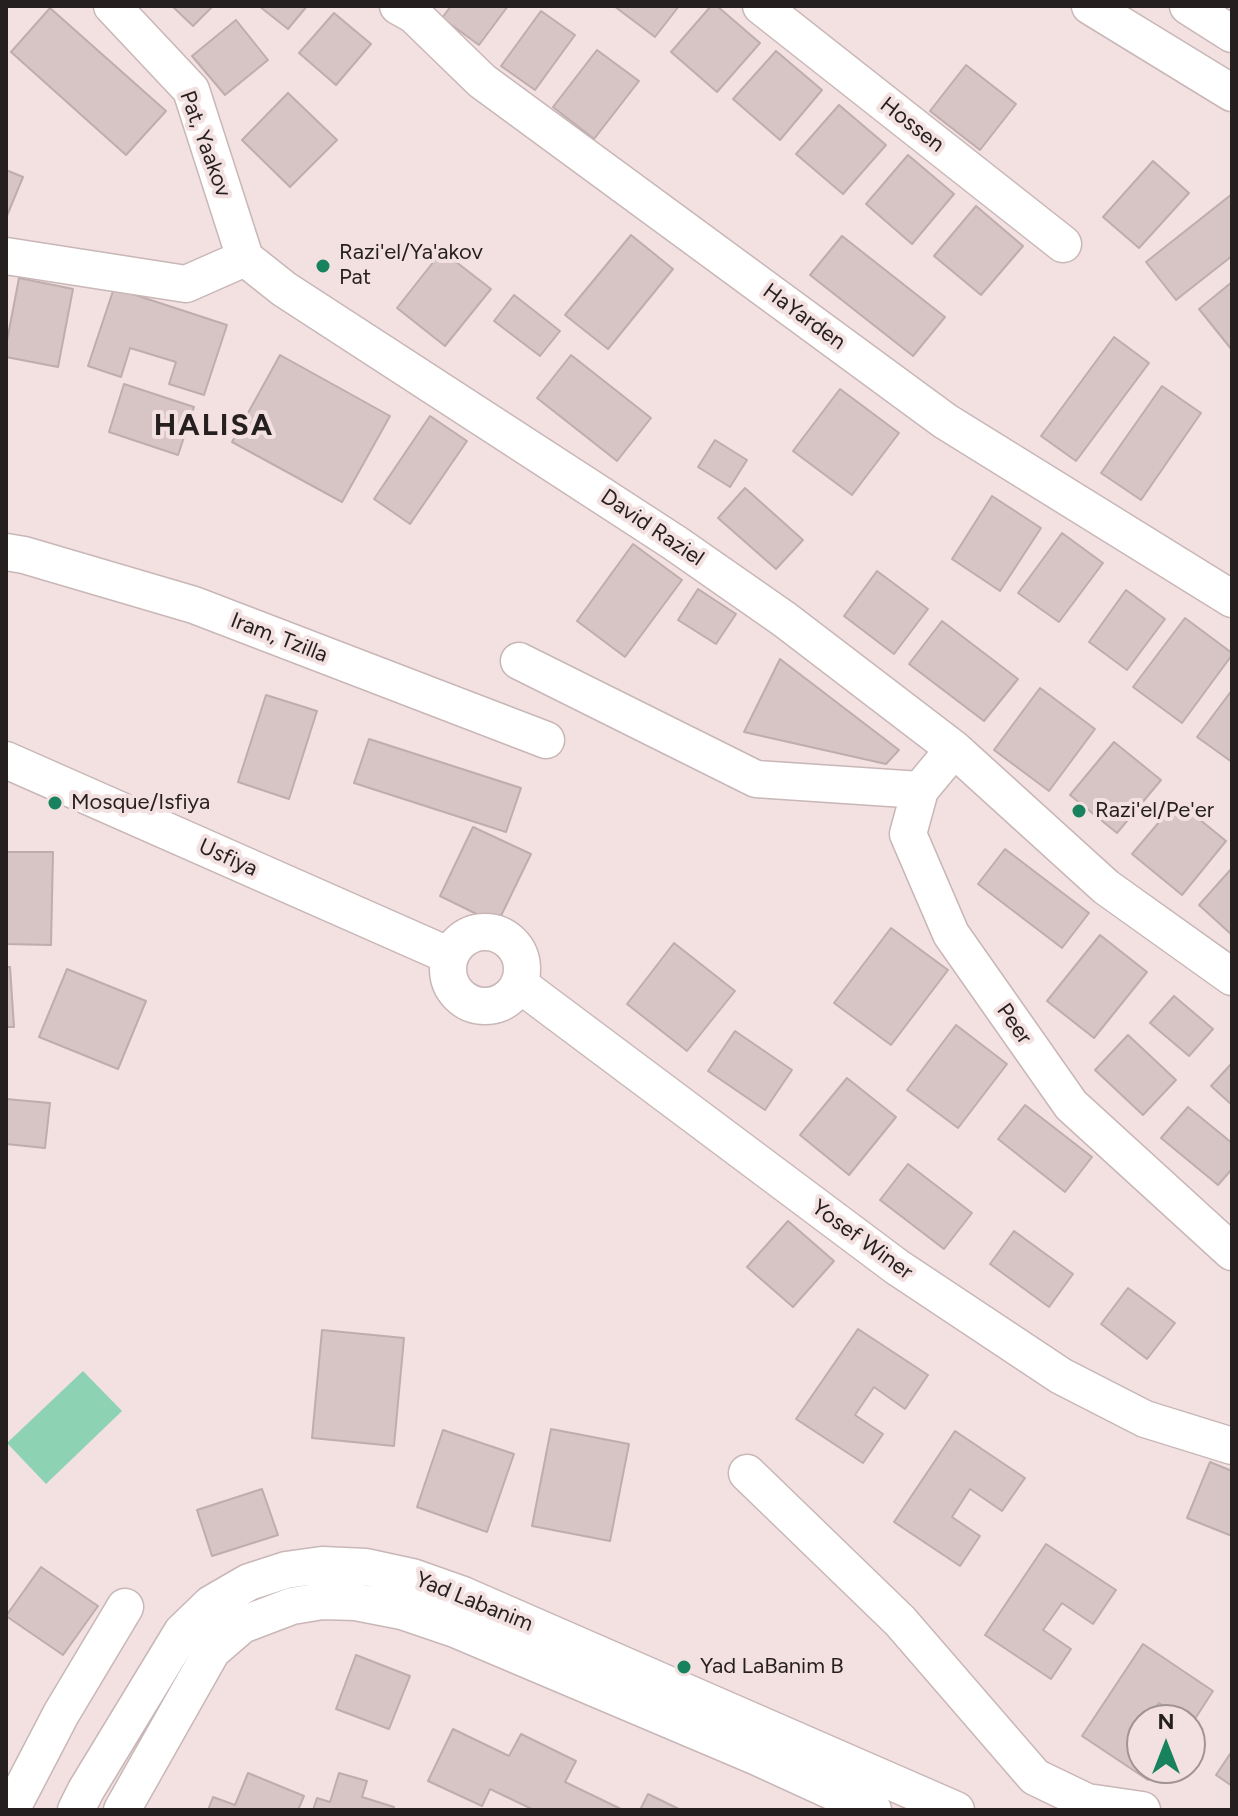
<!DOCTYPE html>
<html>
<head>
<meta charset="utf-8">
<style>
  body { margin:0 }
  #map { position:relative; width:1238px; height:1816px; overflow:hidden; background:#f3e0e0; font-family:Figtree,sans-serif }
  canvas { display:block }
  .frame { position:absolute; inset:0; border:8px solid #261f1f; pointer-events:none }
  .north { position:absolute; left:1126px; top:1704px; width:80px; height:80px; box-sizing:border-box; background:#f3e0e0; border:2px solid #a19393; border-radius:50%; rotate:0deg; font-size:22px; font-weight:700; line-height:32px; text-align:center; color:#261f1f }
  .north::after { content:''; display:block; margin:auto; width:28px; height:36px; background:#17825d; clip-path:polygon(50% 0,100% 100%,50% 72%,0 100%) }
</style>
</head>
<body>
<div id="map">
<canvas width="1238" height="1816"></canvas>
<div class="frame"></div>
<div class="north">N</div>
</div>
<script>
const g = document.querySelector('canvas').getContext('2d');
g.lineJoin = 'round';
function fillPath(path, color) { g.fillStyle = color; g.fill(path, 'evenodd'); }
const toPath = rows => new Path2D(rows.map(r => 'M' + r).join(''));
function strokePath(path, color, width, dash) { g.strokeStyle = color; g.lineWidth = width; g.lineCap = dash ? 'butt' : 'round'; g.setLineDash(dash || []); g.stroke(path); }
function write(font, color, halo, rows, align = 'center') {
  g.font = font + ' Figtree,sans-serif'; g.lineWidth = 8; g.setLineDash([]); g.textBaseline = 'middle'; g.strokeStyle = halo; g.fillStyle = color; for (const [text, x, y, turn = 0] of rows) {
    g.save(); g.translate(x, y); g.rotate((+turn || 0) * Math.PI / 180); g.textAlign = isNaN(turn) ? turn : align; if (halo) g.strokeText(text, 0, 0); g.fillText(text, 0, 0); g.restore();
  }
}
fillPath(toPath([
  [83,1371,122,1411,46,1484,7,1443]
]), '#8dd2b2');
const building = toPath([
  [172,6,213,6,193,26,172,6],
  [259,6,307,6,288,29,259,6],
  [451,6,508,6,479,45,442,18,451,6],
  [614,6,679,6,655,37,614,6],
  [711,6,717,6,760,43,717,92,671,52,711,6],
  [50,8,166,111,126,155,11,52,50,8],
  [541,11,575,35,535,90,501,66,541,11],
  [334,13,371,44,336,85,299,53,334,13],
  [236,20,268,60,225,95,192,56,236,20],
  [597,50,639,81,594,139,553,107,597,50],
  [776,51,822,90,780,140,733,99,776,51],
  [966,65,1016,104,980,150,930,111,966,65],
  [288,93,337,140,290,187,242,140,288,93],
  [839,105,886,145,843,194,796,154,839,105],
  [908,155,954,194,912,244,866,204,908,155],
  [1153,161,1189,193,1139,248,1103,217,1153,161],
  [6,170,23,177,6,218,6,170],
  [1232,194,1232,256,1176,300,1146,262,1232,194],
  [976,206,1023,246,981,295,934,256,976,206],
  [631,235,673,269,608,349,565,315,631,235],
  [842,236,945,317,913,356,810,275,842,236],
  [442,251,491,289,445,346,397,308,442,251],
  [19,278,73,289,58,367,6,357,6,346,19,278],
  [1232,282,1232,350,1199,309,1232,282],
  [114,288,227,325,204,395,169,384,176,362,130,348,121,377,88,366,114,288],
  [514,295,560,331,540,356,494,321,514,295],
  [1114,337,1149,363,1076,461,1041,436,1114,337],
  [280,355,390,416,342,502,232,442,280,355],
  [571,355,651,418,617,461,537,398,571,355],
  [124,384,194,407,178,455,109,432,124,384],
  [1162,386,1201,413,1141,500,1101,473,1162,386],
  [840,389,899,433,852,495,793,451,840,389],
  [430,416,467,441,410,524,374,499,430,416],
  [715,440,747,460,730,487,698,467,715,440],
  [745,488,803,540,776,569,718,518,745,488],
  [992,496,1041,528,1000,591,952,559,992,496],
  [1062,533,1103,563,1059,622,1018,593,1062,533],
  [633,544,682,580,625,657,577,621,633,544],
  [877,571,928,609,894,654,844,616,877,571],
  [698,589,736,614,716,644,678,620,698,589],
  [1126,590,1165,619,1127,670,1089,642,1126,590],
  [1185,618,1232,653,1232,655,1182,723,1133,687,1185,618],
  [942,621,1018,679,984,721,909,664,942,621],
  [780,659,899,750,886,764,744,732,780,659],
  [1040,688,1095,729,1049,791,994,750,1040,688],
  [1232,690,1232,762,1197,737,1232,690],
  [266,695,317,711,289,799,238,782,266,695],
  [369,739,521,788,506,832,354,783,369,739],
  [1114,742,1161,780,1117,833,1070,795,1114,742],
  [1177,801,1226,841,1182,895,1132,854,1177,801],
  [473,827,531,854,497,924,440,896,473,827],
  [1005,849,1089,913,1062,948,978,884,1005,849],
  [6,852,53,852,51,945,6,944,6,852],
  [1232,868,1232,935,1199,905,1232,868],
  [891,928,948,970,891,1045,834,1003,891,928],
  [1100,935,1147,972,1094,1038,1047,1001,1100,935],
  [674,943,735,991,687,1051,627,1004,674,943],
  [6,967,10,967,14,1027,6,1027,6,967],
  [67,969,146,1001,118,1069,39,1037,67,969],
  [1174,996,1213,1029,1189,1056,1150,1023,1174,996],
  [956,1025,1007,1064,958,1128,907,1090,956,1025],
  [735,1031,792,1070,765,1110,708,1071,735,1031],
  [1128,1035,1176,1080,1143,1115,1095,1070,1128,1035],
  [1232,1063,1232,1105,1211,1086,1232,1063],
  [847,1078,896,1117,849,1175,800,1135,847,1078],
  [6,1099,50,1103,45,1148,6,1144,6,1099],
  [1025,1105,1092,1157,1065,1192,998,1139,1025,1105],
  [1188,1107,1232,1143,1232,1169,1218,1185,1161,1138,1188,1107],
  [908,1164,972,1213,944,1249,880,1200,908,1164],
  [788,1221,834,1261,793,1307,747,1267,788,1221],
  [1014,1231,1073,1274,1049,1307,990,1264,1014,1231],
  [1128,1288,1175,1323,1147,1359,1101,1324,1128,1288],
  [858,1329,928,1375,905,1409,874,1387,855,1415,883,1434,863,1463,796,1419,858,1329],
  [322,1330,404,1338,394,1446,312,1438,322,1330],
  [551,1429,629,1444,610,1541,532,1526,551,1429],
  [443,1430,514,1454,487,1532,417,1507,443,1430],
  [955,1431,1025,1478,1002,1511,970,1489,952,1517,980,1536,960,1566,894,1522,955,1431],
  [1210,1462,1232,1471,1232,1536,1187,1518,1210,1462],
  [262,1489,278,1535,212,1556,197,1510,262,1489],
  [1046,1544,1116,1590,1093,1624,1062,1603,1043,1630,1071,1649,1051,1679,985,1635,1046,1544],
  [41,1567,98,1606,63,1655,6,1616,41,1567],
  [1143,1644,1213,1691,1191,1725,1190,1720,1184,1720,1159,1703,1147,1720,1142,1720,1140,1730,1142,1732,1142,1768,1156,1768,1148,1780,1082,1736,1143,1644],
  [356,1655,410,1676,389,1729,336,1709,356,1655],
  [453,1729,509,1756,521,1734,576,1761,565,1782,623,1810,534,1810,490,1789,482,1806,428,1781,453,1729],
  [1232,1751,1232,1786,1216,1775,1232,1751],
  [248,1773,304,1796,298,1810,208,1810,213,1797,235,1805,248,1773],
  [339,1773,367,1781,362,1797,394,1807,393,1810,313,1810,317,1798,330,1802,339,1773],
  [648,1794,681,1810,640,1810,648,1794]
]);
fillPath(building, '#d7c5c5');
strokePath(building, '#beadad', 2);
const minor = toPath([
  [112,6,191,90,245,258],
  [398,6,414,15,482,81,945,421,1232,599],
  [761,6,1063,244],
  [1090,6,1232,93],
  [1188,6,1232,34],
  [6,256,186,284,245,258],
  [245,258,284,289,675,543,784,619,954,749,1106,887,1232,977],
  [6,552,24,555,194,605,546,740],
  [519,661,756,779,920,790],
  [954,749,920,790,908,834,951,934,1071,1105,1232,1252],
  [6,760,450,956],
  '448 969a37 37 0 1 1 74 0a37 37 0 1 1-74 0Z',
  [519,984,897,1267,1061,1376,1145,1419,1232,1446],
  [747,1473,900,1621,1035,1777,1087,1802,1142,1810],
  [11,1810,61,1714,125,1607],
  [76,1810,86,1790,182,1632,211,1604,249,1582,286,1570,322,1565,366,1567,412,1577,463,1595,956,1810],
  [122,1810,212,1651,242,1625,292,1606,322,1601,356,1602,402,1611,455,1629,755,1756,873,1810]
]);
strokePath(minor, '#c9b7b7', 39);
strokePath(minor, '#fff', 36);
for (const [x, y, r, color] of [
  [323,266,8,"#17825d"],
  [55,803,8,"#17825d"],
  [1079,811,8,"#17825d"],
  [684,1667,8,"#17825d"]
]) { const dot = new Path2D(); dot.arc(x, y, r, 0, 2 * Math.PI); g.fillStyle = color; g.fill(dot); strokePath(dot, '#f3e0e0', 3); }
write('22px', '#261f1f', '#f3e0e0', [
  ["Hossen",912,125,38],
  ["Pat, Yaakov",205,144,70],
  ["HaYarden",804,317,36],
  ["David Raziel",652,528,34],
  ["Iram, Tzilla",279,638,21],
  ["Usfiya",228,858,24],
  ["Peer",1014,1024,55],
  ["Yosef Winer",862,1240,36],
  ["Yad Labanim",474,1602,22]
]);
write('22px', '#261f1f', '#f3e0e0', [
  ["Razi'el/Ya'akov",339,253],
  ["Pat",339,278],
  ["Mosque/Isfiya",71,803],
  ["Razi'el/Pe'er",1095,811],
  ["Yad LaBanim B",700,1667]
], 'left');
g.letterSpacing = '2px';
write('bold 30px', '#261f1f', '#f3e0e0', [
  ["HALISA",214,426]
]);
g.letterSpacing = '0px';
</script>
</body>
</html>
